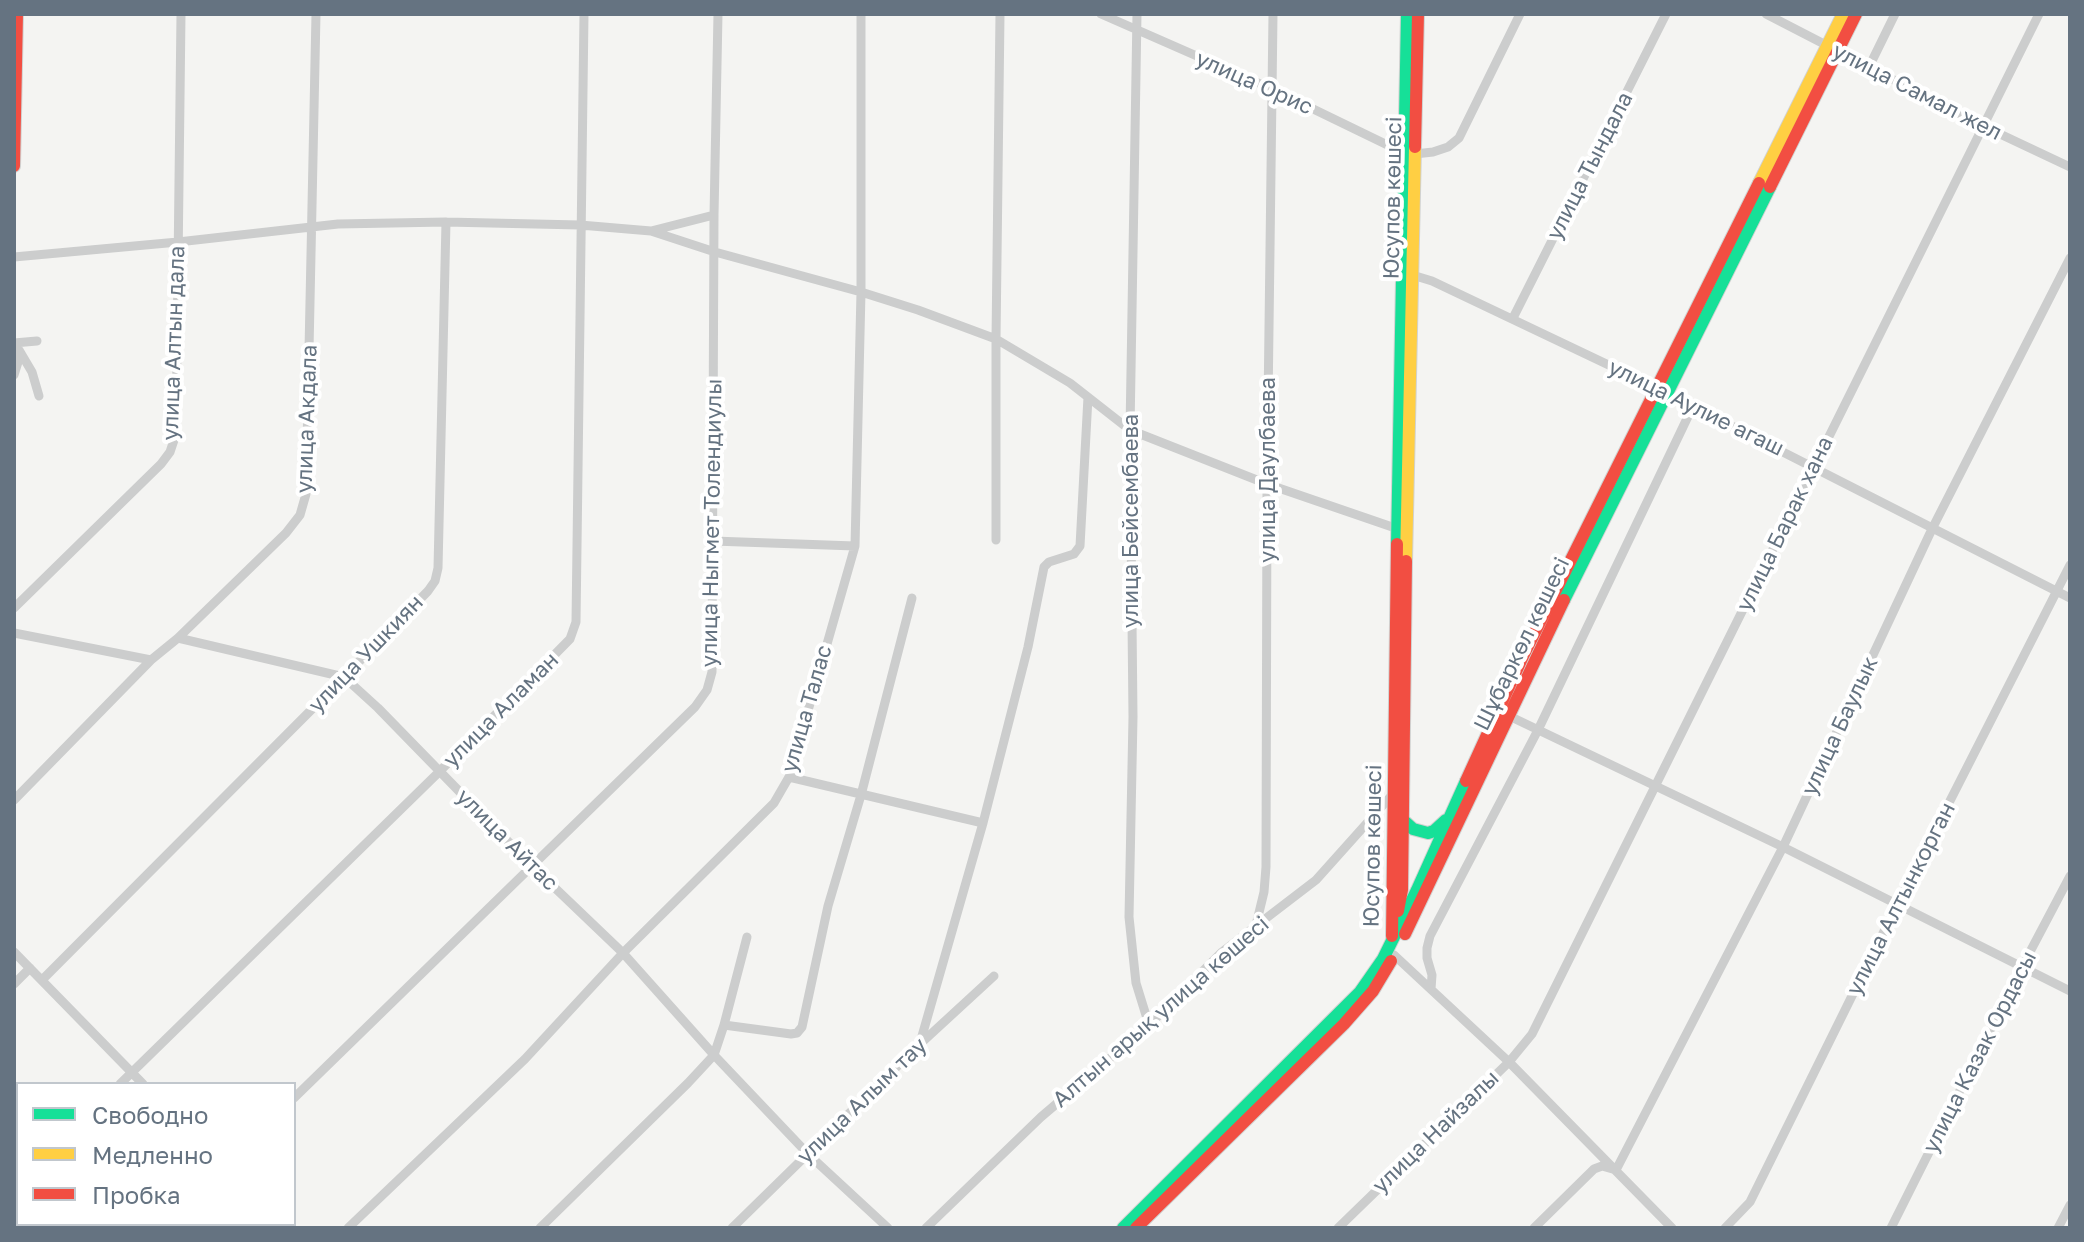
<!DOCTYPE html>
<html>
<head>
<meta charset="utf-8">
<style>
  body { margin:0 }
  #map { position:relative; width:2084px; height:1242px; overflow:hidden; background:#f4f4f2; font-family:"Golos Text",sans-serif }
  canvas { display:block }
  .frame { position:absolute; inset:0; border:16px solid #657381; pointer-events:none }
  .legend { position:absolute; left:16px; top:1082px; width:280px; height:144px; box-sizing:border-box; background:#fff; border:2px solid #c1c7cd; margin:0; padding:10px 14px; list-style:none; font-size:24px; color:#657381 }
  .legend li { display:flex; align-items:center; gap:16px; height:40px }
  .legend b { width:40px; border:2px solid #c1c7cd }
</style>
</head>
<body>
<div id="map">
<canvas width="2084" height="1242"></canvas>
<div class="frame"></div>
<ul class="legend">
<li><b style="height:10px;background:#16e098"></b>Свободно</li>
<li><b style="height:10px;background:#ffcf43"></b>Медленно</li>
<li><b style="height:10px;background:#f24e42"></b>Пробка</li>
</ul>
</div>
<script>
const g = document.querySelector('canvas').getContext('2d');
g.lineJoin = 'round';
const toPath = rows => new Path2D(rows.map(r => 'M' + r).join(''));
function strokePath(path, color, width, dash) { g.strokeStyle = color; g.lineWidth = width; g.lineCap = dash ? 'butt' : 'round'; g.setLineDash(dash || []); g.stroke(path); }
function write(font, color, halo, rows, align = 'center') {
  g.font = font + ' "Golos Text",sans-serif'; g.lineWidth = 8; g.setLineDash([]); g.textBaseline = 'middle'; g.strokeStyle = halo; g.fillStyle = color; for (const [text, x, y, turn = 0] of rows) {
    g.save(); g.translate(x, y); g.rotate((+turn || 0) * Math.PI / 180); g.textAlign = isNaN(turn) ? turn : align; if (halo) g.strokeText(text, 0, 0); g.fillText(text, 0, 0); g.restore();
  }
}
const fast = toPath([
  [1397,544,1407,14],
  [1564,600,1770,187],
  [1403,820,1413,829,1428,833,1434,831,1446,820],
  [1123,1228,1360,992,1383,959,1417,890,1466,781]
]);
const slow = toPath([
  [1759,183,1843,14],
  [1406,561,1415,147]
]);
const jam = toPath([
  [1415,147,1418,14],
  [14,166,17,14],
  [1770,187,1856,14],
  [1466,781,1524,654,1759,183],
  [1398,911,1402,890,1406,561],
  [1405,934,1564,600],
  [1392,936,1397,544],
  [1136,1228,1344,1024,1373,991,1391,961]
]);
strokePath(fast, '#d1d2d1', 14);
strokePath(slow, '#d1d2d1', 14);
strokePath(jam, '#d1d2d1', 14);
strokePath(toPath([
  [1101,14,1272,89,1406,154,1415,154,1433,152,1448,147,1459,138,1520,14],
  [1137,14,1130,430,1133,717,1129,917,1136,983,1149,1025],
  [1766,14,1983,126,2070,167],
  [1869,67,1895,14],
  [651,231,714,215],
  [14,257,178,242,338,224,446,222,580,225,651,231,715,252,861,292,918,310,996,339,1070,383,1130,430,1267,484,1401,530],
  [1409,274,1432,281,1657,388,2070,598],
  [1513,318,1666,14],
  [14,343,37,341],
  [16,349,19,350,32,372,39,396],
  [14,375,19,359,16,350],
  [996,540,996,339,1000,14],
  [713,541,855,546],
  [14,608,161,464,170,452,176,434,181,14],
  [14,633,151,660],
  [178,638,344,677,378,708,532,866,623,953,714,1055,808,1154,888,1228],
  [1505,714,1783,847,2070,991],
  [789,777,983,823,1028,647,1044,567,1049,562,1074,554,1080,546,1088,397],
  [14,800,151,660,178,638,286,533,300,515,306,494,316,14],
  [1256,925,1264,892,1266,867,1267,484,1273,14],
  [14,952,143,1084],
  [1394,955,1509,1062,1672,1228],
  [42,980,344,677,428,591,435,581,438,568,446,222],
  [14,984,30,968],
  [1431,989,1432,975,1427,958,1427,948,1430,936,1538,730,1693,406],
  [724,1025,747,937],
  [920,1043,983,823],
  [120,1084,439,772,570,639,576,622,584,14],
  [294,1098,695,707,707,690,712,672,714,215,718,14],
  [14,1186,18,1182],
  [274,1224,278,1228],
  [160,1228,165,1224],
  [348,1228,525,1059,623,953,774,803,789,777,855,546,861,292,861,14],
  [540,1228,688,1083,714,1055,724,1025,791,1034,797,1033,802,1027,828,906,861,795,912,598],
  [732,1228,919,1045,994,976],
  [926,1228,1041,1117,1149,1025,1222,952,1316,880,1393,794],
  [1338,1228,1509,1062,1532,1034,2039,14],
  [1534,1228,1594,1169,1602,1166,1616,1170,1783,847,1932,529,2070,258],
  [1725,1228,1750,1202,1897,905,2070,565],
  [1891,1228,2022,967,2070,876],
  [2058,1228,2070,1205]
]), '#cccdcd', 9);
strokePath(fast, '#16e098', 12);
strokePath(slow, '#ffcf43', 12);
strokePath(jam, '#f24e42', 12);
write('22px', '#657381', '#fff', [
  ["улица Орис",1254,83,24],
  ["улица Самал жел",1917,92,27],
  ["улица Тындала",1590,166,-63],
  ["Юсупов көшесі",1393,198,-89],
  ["улица Алтын дала",174,343,-88],
  ["улица Аулие агаш",1696,408,26],
  ["улица Акдала",307,419,-88],
  ["улица Даулбаева",1268,470,-90],
  ["улица Бейсембаева",1131,521,-90],
  ["улица Ныгмет Толендиулы",712,523,-89],
  ["улица Барак хана",1785,524,-64],
  ["Шұбаркөл көшесі",1522,644,-64],
  ["улица Ушкиян",366,654,-46],
  ["улица Талас",807,709,-74],
  ["улица Аламан",501,710,-45],
  ["улица Баулык",1840,726,-65],
  ["улица Айтас",507,840,45],
  ["Юсупов көшесі",1373,846,-89],
  ["улица Алтынкорган",1901,899,-63],
  ["Алтын арық улица көшесі",1161,1012,-41],
  ["улица Казак Ордасы",1980,1052,-63],
  ["улица Алым тау",862,1101,-44],
  ["улица Найзалы",1436,1132,-44]
]);
</script>
</body>
</html>
